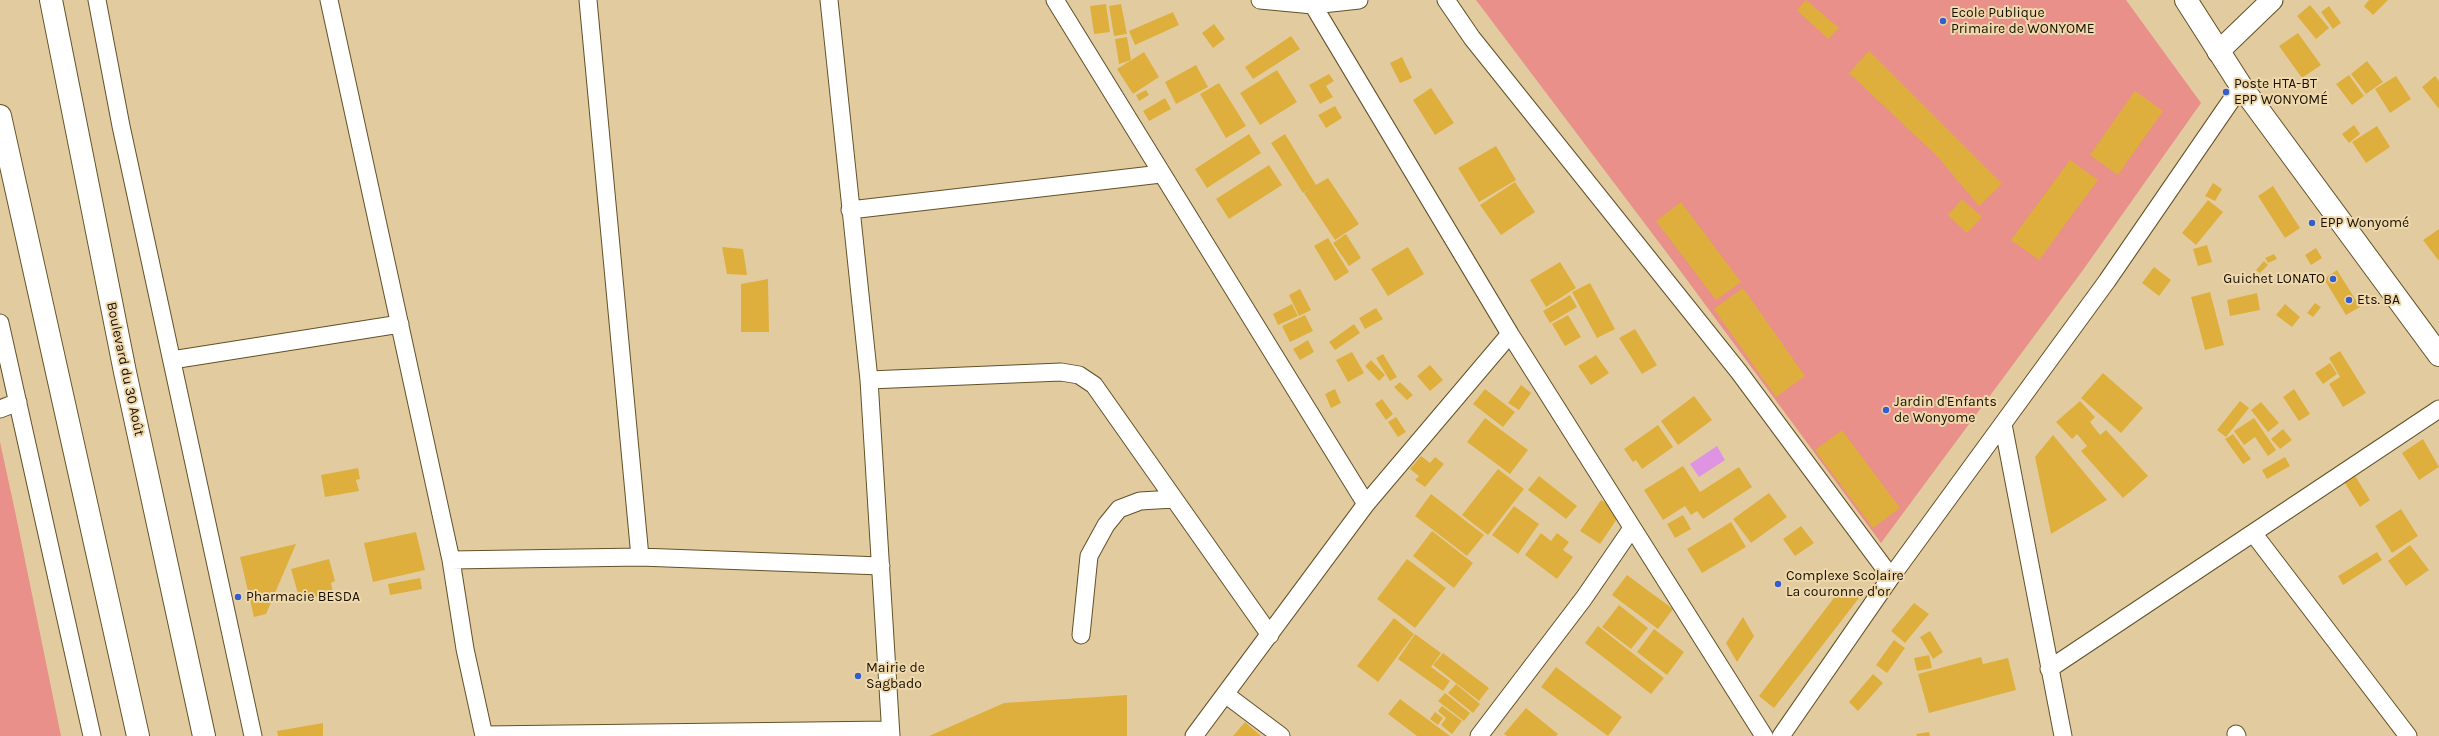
<!DOCTYPE html>
<html>
<head>
<meta charset="utf-8">
<style>
  body { margin:0 }
  canvas { display:block; background:#e2cc9f }
</style>
</head>
<body>
<canvas width="2439" height="736"></canvas>
<script>
const g = document.querySelector('canvas').getContext('2d');
g.lineJoin = 'round';
function fillPath(path, color) { g.fillStyle = color; g.fill(path, 'evenodd'); }
const toPath = rows => new Path2D(rows.map(r => 'M' + r).join(''));
function strokePath(path, color, width, dash) { g.strokeStyle = color; g.lineWidth = width; g.lineCap = dash ? 'butt' : 'round'; g.setLineDash(dash || []); g.stroke(path); }
function write(font, color, halo, rows, align = 'center') {
  g.font = font + ' Karla,sans-serif'; g.lineWidth = 4; g.setLineDash([]); g.textBaseline = 'middle'; g.strokeStyle = halo; g.fillStyle = color; for (const [text, x, y, turn = 0] of rows) {
    g.save(); g.translate(x, y); g.rotate((+turn || 0) * Math.PI / 180); g.textAlign = isNaN(turn) ? turn : align; if (halo) g.strokeText(text, 0, 0); g.fillText(text, 0, 0); g.restore();
  }
}
fillPath(toPath([
  [1476,0,2126,0,2201,103,2083,270,1881,543,1673,261],
  [0,442,15,511,61,736,0,736]
]), '#e89089');
fillPath(toPath([
  [1717,446,1725,460,1699,477,1690,464]
]), '#df93e3');
fillPath(toPath([
  [1806,0,1839,28,1828,39,1797,10],
  [2369,0,2388,0,2373,15,2364,6],
  [1106,4,1110,32,1094,34,1090,6],
  [1121,4,1127,34,1114,36,1109,6],
  [2310,5,2329,28,2316,39,2297,16],
  [2329,6,2341,23,2333,29,2321,12],
  [1173,12,1179,25,1135,45,1129,31],
  [1214,24,1225,39,1213,48,1202,33],
  [2298,33,2321,65,2302,78,2279,46],
  [1291,36,1300,49,1253,79,1245,67],
  [1127,37,1131,60,1119,64,1115,39],
  [1869,51,2002,184,1979,206,1938,157,1849,73],
  [1144,52,1159,77,1133,94,1117,69],
  [1402,57,1412,78,1400,83,1390,63],
  [2367,61,2383,82,2366,94,2351,74],
  [1196,65,1208,87,1176,104,1165,82],
  [1277,70,1297,102,1260,125,1240,93],
  [1329,74,1334,81,1326,86,1333,97,1320,104,1309,85],
  [2349,75,2364,96,2352,105,2336,84],
  [2396,76,2411,99,2390,113,2375,89],
  [2435,76,2439,81,2439,109,2422,87],
  [1219,83,1246,126,1226,138,1200,94],
  [1431,88,1454,123,1435,135,1413,100],
  [1146,90,1149,95,1139,101,1136,95],
  [2135,91,2163,111,2118,175,2090,155],
  [1165,98,1171,109,1149,121,1143,111],
  [1335,106,1342,118,1326,128,1318,115],
  [2354,125,2360,134,2349,143,2342,134],
  [2377,126,2390,147,2366,163,2352,142],
  [1249,134,1261,153,1207,188,1195,169],
  [1285,134,1316,185,1328,178,1359,224,1335,240,1304,193,1311,188,1303,193,1271,143],
  [1496,146,1516,180,1479,202,1458,168],
  [2070,160,2098,180,2039,260,2011,240],
  [1269,165,1282,185,1229,219,1216,199],
  [1515,182,1535,212,1501,235,1480,205],
  [2213,183,2222,189,2215,201,2205,196],
  [2273,186,2300,228,2285,238,2258,196],
  [1962,199,1982,217,1967,233,1948,215],
  [2208,200,2223,212,2196,245,2182,233],
  [1681,202,1741,282,1716,300,1656,221],
  [2439,229,2439,261,2423,240],
  [1346,234,1361,258,1349,266,1333,243],
  [1328,238,1349,272,1335,281,1314,246],
  [2207,245,2212,262,2198,266,2193,249],
  [722,247,743,249,747,275,727,274],
  [1408,247,1424,274,1388,296,1371,269],
  [2316,248,2322,258,2311,265,2305,255],
  [2274,254,2277,259,2268,263,2265,258],
  [2264,261,2268,265,2260,273,2256,270],
  [1560,262,1576,288,1546,307,1530,280],
  [2154,267,2171,280,2159,296,2142,283],
  [2337,270,2360,307,2346,315,2324,279],
  [768,279,769,332,741,332,741,284],
  [1590,283,1615,329,1597,338,1572,292],
  [1743,288,1805,376,1776,397,1714,309],
  [1300,289,1311,310,1299,316,1289,295],
  [2210,292,2224,345,2205,350,2191,297],
  [2257,293,2260,310,2230,316,2227,300],
  [1570,295,1577,307,1550,323,1543,311],
  [2315,303,2321,307,2313,317,2307,313],
  [1292,304,1298,316,1278,325,1273,314],
  [2285,304,2300,317,2292,327,2276,315],
  [1376,308,1383,319,1365,329,1359,318],
  [1305,315,1313,331,1290,342,1282,326],
  [1568,315,1581,337,1565,346,1552,324],
  [1354,324,1360,333,1335,350,1329,342],
  [1635,329,1657,365,1642,374,1619,338],
  [1308,340,1314,352,1300,360,1293,349],
  [2340,351,2366,393,2343,407,2329,384,2340,377,2329,358],
  [1352,352,1364,373,1348,382,1336,360],
  [1383,354,1397,377,1390,381,1376,358],
  [1596,355,1609,373,1591,385,1578,366],
  [1371,360,1385,375,1379,381,1365,366],
  [2330,363,2337,374,2323,384,2315,373],
  [1430,365,1443,380,1430,391,1417,376],
  [2103,373,2143,408,2121,433,2081,398],
  [1400,382,1413,395,1407,400,1394,387],
  [1521,385,1531,393,1519,410,1508,403],
  [1335,389,1341,403,1331,408,1325,394],
  [1485,389,1515,412,1503,427,1473,404],
  [2294,389,2310,414,2299,421,2283,397],
  [1694,396,1712,420,1678,445,1661,421],
  [1382,399,1393,414,1386,420,1375,404],
  [2080,401,2095,417,2090,422,2100,435,2106,430,2148,476,2123,498,2081,451,2087,446,2077,434,2072,439,2056,422],
  [2240,401,2249,408,2226,437,2217,430],
  [2261,402,2279,423,2268,432,2251,410],
  [1396,417,1406,432,1398,437,1388,422],
  [1485,418,1528,450,1510,474,1467,442],
  [2254,418,2276,450,2268,456,2255,437,2244,445,2234,431],
  [1658,425,1673,447,1642,469,1636,460,1633,462,1624,449],
  [2283,429,2292,440,2280,449,2271,439],
  [1842,430,1900,508,1873,528,1815,450],
  [2233,434,2251,459,2243,464,2225,439],
  [2053,435,2107,500,2051,534,2035,457],
  [2423,439,2439,467,2419,480,2402,453],
  [1421,456,1430,463,1435,457,1444,464,1425,487,1415,480,1419,476,1410,469],
  [2285,457,2290,466,2267,479,2262,470],
  [1683,466,1700,492,1739,467,1752,487,1703,519,1697,511,1691,515,1685,506,1663,520,1644,490],
  [358,468,360,479,356,480,359,491,325,497,321,475],
  [1498,469,1524,489,1488,535,1462,515],
  [2354,474,2370,500,2360,507,2343,480],
  [1539,476,1577,506,1566,519,1528,490],
  [1769,493,1787,517,1751,543,1733,519],
  [1431,494,1484,535,1467,556,1415,516],
  [1601,500,1621,513,1600,544,1580,531],
  [1514,506,1539,524,1518,554,1492,535],
  [2401,509,2418,536,2392,553,2375,526],
  [1683,515,1691,529,1675,538,1667,524],
  [1731,522,1746,547,1702,573,1687,549],
  [1801,526,1814,543,1795,556,1783,539],
  [1432,531,1473,563,1454,588,1413,556],
  [416,532,425,570,373,582,364,543],
  [1541,533,1551,541,1557,533,1569,542,1563,550,1573,557,1557,579,1525,555],
  [296,544,266,614,254,617,240,557],
  [2410,545,2429,570,2406,586,2388,561],
  [2377,552,2382,560,2343,585,2338,576],
  [329,559,335,581,331,583,333,592,300,601,291,569],
  [1407,559,1446,588,1415,628,1377,599],
  [1627,575,1673,609,1658,629,1612,595],
  [420,578,422,589,390,595,388,584],
  [1843,586,1859,598,1774,708,1759,696],
  [1914,603,1929,614,1905,643,1891,631],
  [1619,605,1648,628,1631,649,1602,627],
  [1743,617,1754,636,1737,662,1726,643],
  [1394,618,1414,634,1378,682,1357,666],
  [1598,626,1664,678,1651,694,1585,643],
  [1654,629,1684,652,1667,675,1637,652],
  [1930,631,1943,652,1933,659,1920,637],
  [1415,634,1441,653,1431,667,1450,681,1443,691,1398,659],
  [1894,640,1905,648,1887,673,1876,665],
  [1443,653,1489,688,1479,701,1433,665],
  [1929,655,1932,668,1917,671,1914,658],
  [1981,657,1983,664,2008,658,2016,690,1929,713,1918,674],
  [1556,667,1622,717,1608,736,1541,687],
  [1873,674,1883,683,1858,711,1849,702],
  [1456,684,1480,704,1473,713,1448,693],
  [1445,693,1470,713,1464,721,1438,701],
  [1127,695,1127,736,929,736,1004,703],
  [1400,699,1450,736,1417,736,1388,714],
  [1442,706,1462,721,1452,734,1441,725,1446,718,1438,711],
  [1526,708,1558,734,1556,736,1507,736,1504,734],
  [1435,712,1443,718,1438,725,1430,719],
  [1245,722,1261,736,1233,736],
  [323,723,323,736,278,736,277,731],
  [1929,732,1930,736,1917,736,1916,734]
]), '#dfaf3e');
const minor = toPath([
  [97,0,121,126,253,736],
  [329,0,451,560,465,649,484,736],
  [588,0,640,557],
  [829,0,869,380,891,736],
  [1055,0,1366,504],
  [1260,0,1313,5,1359,0],
  [1446,0,1472,38,1739,372,1891,577],
  [1313,5,1510,334,1764,736],
  [850,210,1161,174],
  [0,323,92,736],
  [172,360,400,324],
  [869,380,1061,372,1079,375,1094,385,1270,635],
  [0,409,18,402],
  [2003,424,2063,736],
  [2253,533,2408,736],
  [451,560,640,557,881,566],
  [1081,635,1089,556,1106,525,1119,509,1140,501,1174,499],
  [2049,669,2439,409],
  [1225,694,1281,736],
  [2236,734,2237,736],
  [484,735,889,730],
  [1194,736,1366,504,1510,334],
  [1479,736,1584,598,1632,528],
  [1781,736,1891,577,2107,281,2241,86]
]);
const tertiary = toPath([
  [2218,52,2272,0]
]);
const secondary = toPath([
  [2186,0,2241,86,2439,355]
]);
const trunk = toPath([
  [51,0,125,372,204,736],
  [0,116,138,736]
]);
strokePath(minor, '#635127', 19);
strokePath(tertiary, '#635127', 23);
strokePath(secondary, '#635127', 24);
strokePath(trunk, '#635127', 24);
strokePath(minor, '#fff', 17);
strokePath(tertiary, '#fff', 21);
strokePath(secondary, '#fff', 22);
strokePath(trunk, '#fff', 22);
for (const [x, y, r, color] of [
  [1943,21,4,"#345ece"],
  [2226,92,4,"#345ece"],
  [2312,223,4,"#345ece"],
  [2333,279,4,"#345ece"],
  [2349,300,4,"#345ece"],
  [1886,410,4,"#345ece"],
  [1778,584,4,"#345ece"],
  [238,597,4,"#345ece"],
  [858,676,4,"#345ece"]
]) { const dot = new Path2D(); dot.arc(x, y, r, 0, 2 * Math.PI); g.fillStyle = color; g.fill(dot); strokePath(dot, '#efd9ac', 1.5); }
write('14px', '#181002', '#efd9ac', [
  ["Ecole Publique",1951,13],
  ["Primaire de WONYOME",1951,29],
  ["Poste HTA-BT",2234,84],
  ["EPP WONYOMÉ",2234,100],
  ["EPP Wonyomé",2320,223],
  ["Guichet LONATO",2325,279,"right"],
  ["Ets. BA",2357,300],
  ["Jardin d'Enfants",1894,402],
  ["de Wonyome",1894,418],
  ["Complexe Scolaire",1786,576],
  ["La couronne d'or",1786,592],
  ["Pharmacie BESDA",246,597],
  ["Mairie de",866,668],
  ["Sagbado",866,684]
], 'left');
write('14px', '#181002', '#efd9ac', [
  ["Boulevard du 30 Août",125,369,78]
]);
</script>
</body>
</html>
